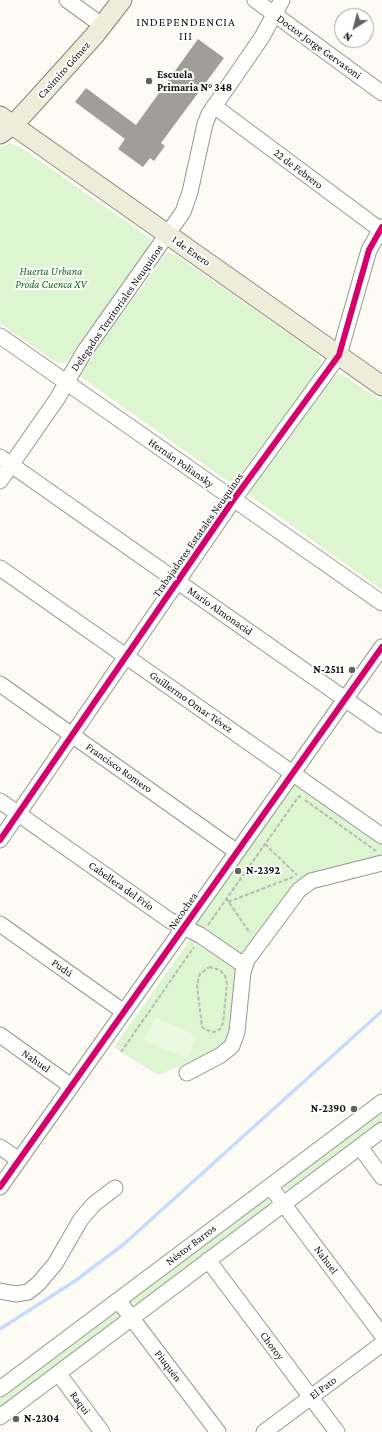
<!DOCTYPE html>
<html>
<head>
<meta charset="utf-8">
<style>
  body { margin:0 }
  #map { position:relative; width:382px; height:1432px; overflow:hidden; background:#fcfcf5; font-family:"Crimson Pro",serif }
  canvas { display:block }
  .north { position:absolute; left:334px; top:8px; width:40px; height:40px; box-sizing:border-box; background:#fff; border:1px solid #9f9f9f; border-radius:50%; rotate:216deg; font-size:11px; font-weight:700; line-height:16px; text-align:center; color:#0f0f0f }
  .north::after { content:''; display:block; margin:auto; width:14px; height:18px; background:#626260; clip-path:polygon(50% 0,100% 100%,50% 72%,0 100%) }
</style>
</head>
<body>
<div id="map">
<canvas width="382" height="1432"></canvas>
<div class="north">N</div>
</div>
<script>
const g = document.querySelector('canvas').getContext('2d');
g.lineJoin = 'round';
function fillPath(path, color) { g.fillStyle = color; g.fill(path, 'evenodd'); }
const toPath = rows => new Path2D(rows.map(r => 'M' + r).join(''));
function strokePath(path, color, width, dash) { g.strokeStyle = color; g.lineWidth = width; g.lineCap = dash ? 'butt' : 'round'; g.setLineDash(dash || []); g.stroke(path); }
function write(font, color, halo, rows, align = 'center') {
  g.font = font + ' "Crimson Pro",serif'; g.lineWidth = 4; g.setLineDash([]); g.textBaseline = 'middle'; g.strokeStyle = halo; g.fillStyle = color; for (const [text, x, y, turn = 0] of rows) {
    g.save(); g.translate(x, y); g.rotate((+turn || 0) * Math.PI / 180); g.textAlign = isNaN(turn) ? turn : align; if (halo) g.strokeText(text, 0, 0); g.fillText(text, 0, 0); g.restore();
  }
}
fillPath(toPath([
  [10,143,20,147,151,239,149,247,70,358,65,363,60,363,52,360,0,323,0,148],
  [167,253,176,255,317,354,322,360,319,369,235,482,226,480,81,377,80,372,82,367],
  [341,374,382,401,382,590,249,495,251,489,333,377],
  [297,781,382,842,382,859,301,880,244,959,195,924],
  [192,937,233,965,237,972,230,1031,223,1045,211,1054,158,1075,114,1047],
  [382,1110,382,1121,290,1190,284,1188,285,1183],
  [266,1198,270,1201,269,1206,137,1304,131,1303,130,1300],
  [113,1312,118,1314,117,1320,0,1409,0,1398]
]), '#def5d2');
fillPath(toPath([
  [155,1017,197,1036,187,1059,144,1040]
]), '#eaf8dd');
strokePath(toPath([
  [0,1329,75,1281,124,1244,382,1011]
]), '#c7dcfb', 3.5);
fillPath(toPath([
  [198,39,224,58,161,143,165,146,154,161,150,158,143,167,118,149,125,139,75,102,86,88,136,125]
]), '#a09e9a');
const minor = toPath([
  [67,0,103,26],
  [255,0,382,93],
  [214,106,382,231],
  [0,336,382,603],
  [0,457,382,725],
  [0,481,57,399,84,352,183,212,190,192,205,124,209,114,262,37,282,0],
  [0,568,382,836],
  [0,684,237,852],
  [0,801,169,920,200,935,245,966],
  [0,840,234,499,339,355,369,250,382,227],
  [0,924,124,1012],
  [0,1035,71,1086],
  [187,1073,221,1055,232,1046,237,1032,243,972,247,960,299,890,311,881,382,863],
  [0,1147,19,1160],
  [360,1147,382,1177],
  [270,1186,382,1335],
  [0,1187,382,647],
  [208,1260,337,1432],
  [0,1291,16,1294,28,1292,38,1284,55,1264,81,1219,94,1204,115,1188],
  [118,1300,218,1432],
  [58,1373,102,1432],
  [0,1389,382,1102],
  [0,1417,382,1130],
  [264,1432,382,1344]
]);
const major = toPath([
  [0,116,382,386],
  [0,134,13,125,29,108,94,36,122,0]
]);
strokePath(minor, '#969693', 17);
strokePath(major, '#838380', 21);
strokePath(toPath([
  [305,800,376,851],
  [265,844,297,875],
  [226,898,250,933],
  [228,902,293,877],
  [208,925,299,796,301,797],
  [209,967,220,970,225,976,227,984,223,1023,220,1029,214,1032,206,1030,202,1027,197,985,200,974,209,967],
  [121,1052,194,947]
]), '#b9b9b8', 2, [4, 2]);
strokePath(minor, '#fffffe', 15);
strokePath(major, '#eeedd9', 19);
strokePath(toPath([
  [0,840,234,499,339,355,369,250,382,227],
  [0,1187,382,647]
]), '#d6006c', 6);
for (const [x, y, r, color] of [
  [149,81,4,"#626260"],
  [352,670,4,"#626260"],
  [238,871,4,"#626260"],
  [354,1109,4,"#626260"],
  [16,1419,4,"#626260"]
]) { const dot = new Path2D(); dot.arc(x, y, r, 0, 2 * Math.PI); g.fillStyle = color; g.fill(dot); strokePath(dot, '#fff', 1.5); }
write('11px', '#0f0f0f', '#fff', [
  ["Doctor Jorge Gervasoni",319,47,36],
  ["Casimiro Gómez",64,70,-48],
  ["22 de Febrero",298,169,37],
  ["1 de Enero",191,251,35],
  ["Delegados Territoriales Neuquinos",117,308,-55],
  ["Hernán Poliansky",181,463,35],
  ["Trabajadores Estatales Neuquinos",198,535,-55],
  ["Mario Almonacid",220,611,35],
  ["Guillermo Omar Tévez",191,702,35],
  ["Francisco Romero",119,768,35],
  ["Cabellera del Frío",121,886,35],
  ["Necochea",183,911,-55],
  ["Pudú",62,968,35],
  ["Nahuel",36,1061,35],
  ["Néstor Barros",191,1245,-37],
  ["Nahuel",326,1260,53],
  ["Choroy",272,1346,53],
  ["Piuquén",168,1366,53],
  ["El Pato",323,1388,-37],
  ["Raqui",80,1403,53]
]);
write('bold 11px', '#0f0f0f', '#fff', [
  ["Escuela",157,75],
  ["Primaria N° 348",157,88],
  ["N-2511",344,670,"right"],
  ["N-2392",246,871],
  ["N-2390",346,1109,"right"],
  ["N-2304",24,1419]
], 'left');
write('italic 11px', '#176f1a', '#fff', [
  ["Huerta Urbana",51,272],
  ["Proda Cuenca XV",51,285]
]);
g.letterSpacing = '1px';
write('12px', '#0f0f0f', '#fff', [
  ["INDEPENDENCIA",186,22],
  ["III",186,36]
]);
g.letterSpacing = '0px';
</script>
</body>
</html>
